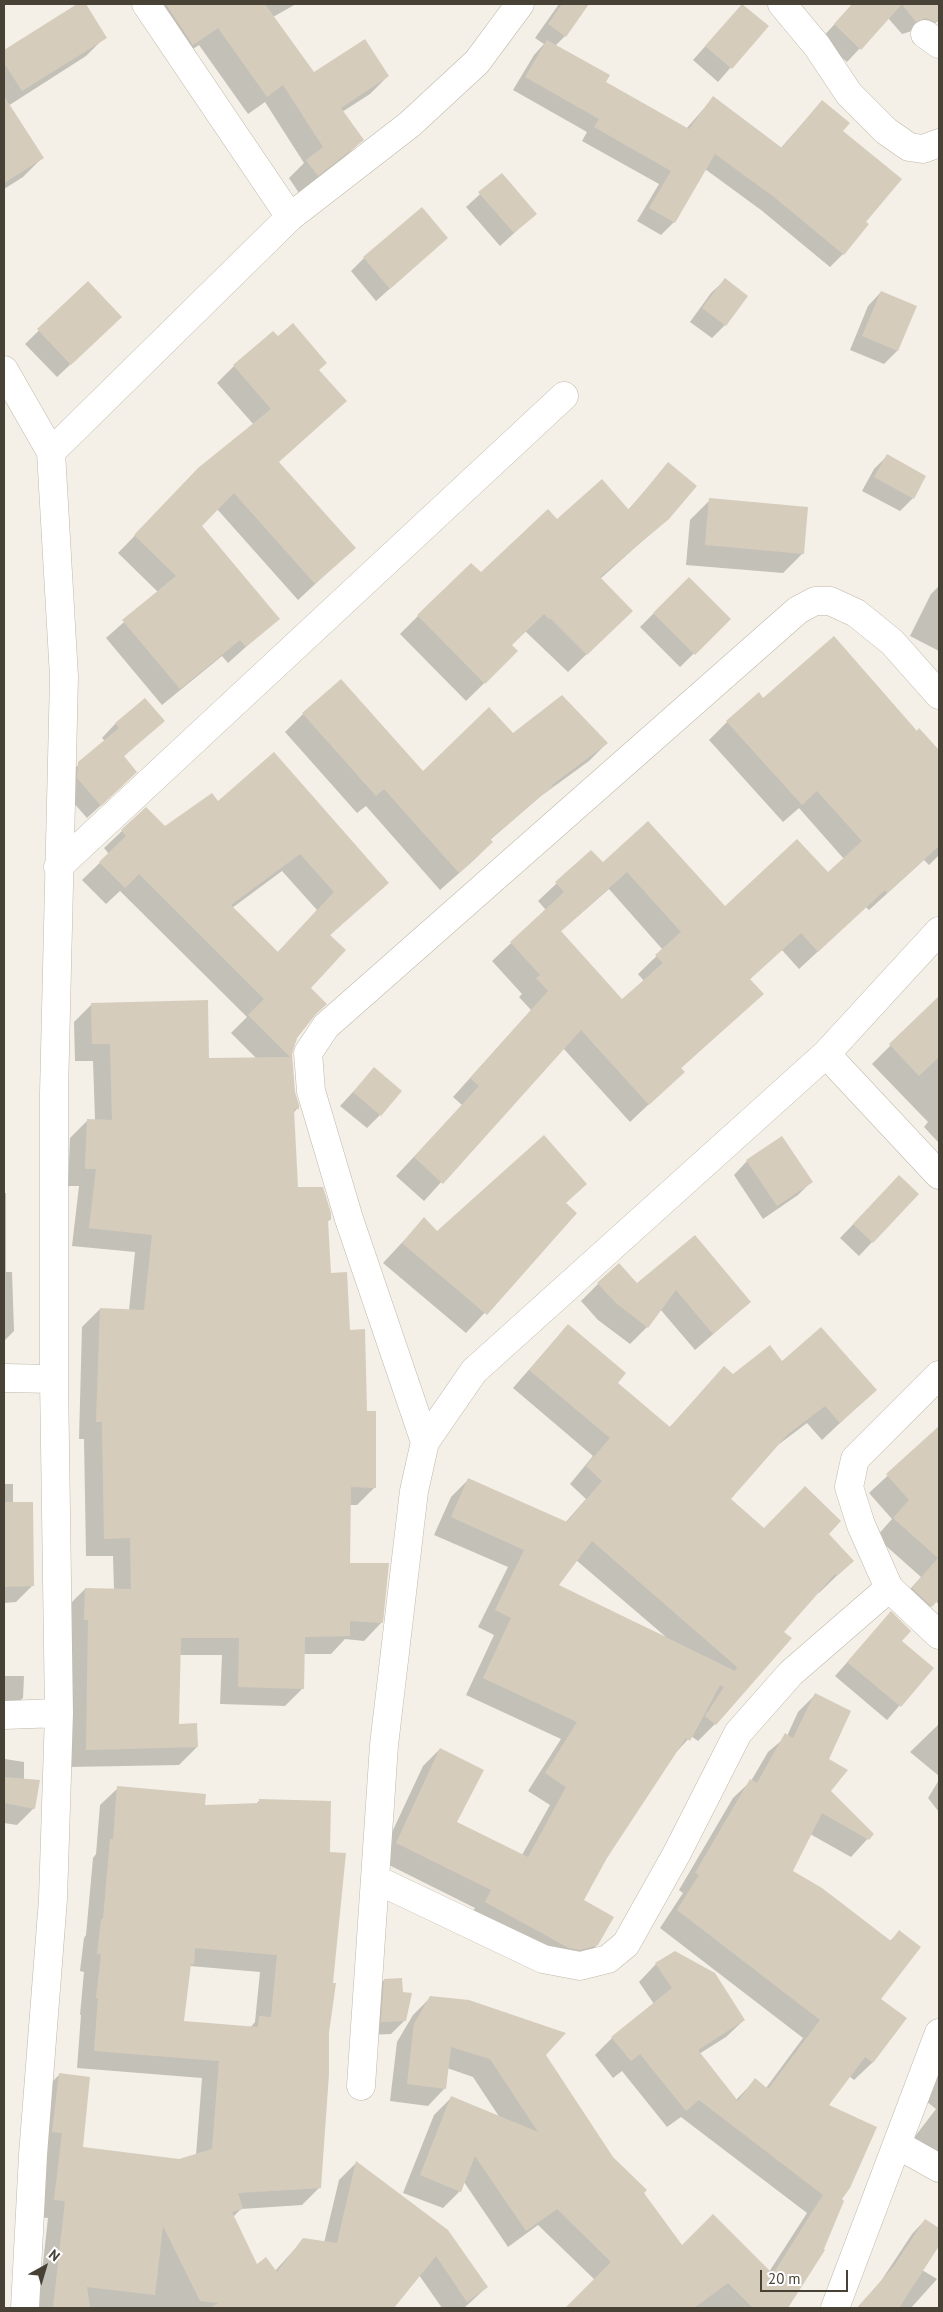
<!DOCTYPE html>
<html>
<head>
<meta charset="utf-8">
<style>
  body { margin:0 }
  #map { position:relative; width:943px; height:2312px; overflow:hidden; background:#f4f0e7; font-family:"PT Sans",sans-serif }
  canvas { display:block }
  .frame { position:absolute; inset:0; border:5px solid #474136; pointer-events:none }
  .north { position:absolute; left:20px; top:2242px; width:50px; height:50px; -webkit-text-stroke:4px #fff; paint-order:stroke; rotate:39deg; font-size:14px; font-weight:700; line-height:20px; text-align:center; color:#474136 }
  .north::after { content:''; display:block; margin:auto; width:18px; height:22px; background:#474136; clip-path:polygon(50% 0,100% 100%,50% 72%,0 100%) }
  .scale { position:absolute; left:760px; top:2270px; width:88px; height:22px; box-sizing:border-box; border:2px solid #474136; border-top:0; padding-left:6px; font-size:15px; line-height:18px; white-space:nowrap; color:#474136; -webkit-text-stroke:4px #fff; paint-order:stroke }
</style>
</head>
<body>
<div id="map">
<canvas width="943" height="2312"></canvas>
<div class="frame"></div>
<div class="north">N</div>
<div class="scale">20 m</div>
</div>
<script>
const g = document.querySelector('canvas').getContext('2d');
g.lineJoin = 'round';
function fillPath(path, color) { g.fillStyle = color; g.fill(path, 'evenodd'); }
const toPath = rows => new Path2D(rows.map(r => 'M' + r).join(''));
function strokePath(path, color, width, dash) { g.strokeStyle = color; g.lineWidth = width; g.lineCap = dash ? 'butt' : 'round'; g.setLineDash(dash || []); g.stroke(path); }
fillPath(toPath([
  [79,4,84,4,105,37,86,56,8,106,42,158,23,177,4,189,4,51],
  [162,4,296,4,273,17,314,73,388,76,370,94,342,112,362,140,344,158,299,193,289,178,304,163,265,102,248,114,199,45,175,61],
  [559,4,587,4,565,36,555,46,604,83,686,129,713,98,780,149,822,101,841,131,865,222,843,254,830,267,761,210,705,169,674,222,661,235,637,221,659,184,582,141,587,132,513,90,534,55,544,44,535,38],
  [853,4,939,4,939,20,921,35,912,31,902,34,888,18,847,62,821,39],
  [742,5,767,26,718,82,693,60],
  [501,175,535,214,500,246,466,207],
  [447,238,376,301,351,271,364,258],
  [725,280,725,325,712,338,690,322,711,293],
  [88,283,107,330,57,377,25,344],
  [881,292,915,307,897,351,884,364,850,350,868,306],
  [234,366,318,371,278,463,354,548,298,600,217,509,200,526,278,618,228,663,222,656,162,705,106,638,158,592,118,553,189,480,254,425,217,383],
  [887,456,913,498,900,511,862,491,874,469],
  [668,464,668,518,600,579,613,629,568,672,525,631,511,645,517,651,466,701,400,634,418,616,557,520,628,510],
  [710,500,803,553,783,573,686,565,690,520],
  [689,578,729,619,680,667,640,627],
  [939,586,939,651,910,636,931,594],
  [763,699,917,732,919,730,939,752,939,758,937,761,939,764,939,855,929,865,924,860,869,910,866,907,799,969,782,950,749,980,762,994,680,1069,683,1072,630,1122,563,1048,424,1201,396,1176,462,1105,453,1097,531,1010,519,997,522,994,492,961,546,910,538,901,591,851,602,864,648,823,725,908,828,874,844,859,799,808,783,822,709,740,727,722],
  [609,889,663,950,638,974,644,981,622,1001,560,932],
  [145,700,163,721,123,757,122,786,87,818,64,792,65,777,105,741,102,738,115,724],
  [303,714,423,773,513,734,607,743,589,761,541,796,490,840,492,842,474,860,440,890,366,806,357,813,285,732],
  [218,803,387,883,329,936,310,988,310,1019,296,1038,291,1054,294,1093,298,1108,293,1113,297,1189,330,1219,327,1223,330,1274,349,1331,366,1412,375,1487,357,1505,349,1505,349,1564,381,1623,364,1641,345,1639,331,1654,304,1654,303,1688,285,1706,220,1704,222,1655,179,1655,178,1725,197,1747,179,1765,69,1767,67,1607,85,1589,114,1590,113,1556,86,1556,84,1439,79,1439,82,1327,100,1309,129,1310,135,1252,72,1246,79,1186,68,1186,70,1138,88,1120,95,1120,93,1061,75,1061,74,1022,92,1004,208,1060,256,1058,231,1033,247,1017,120,891,106,904,82,880,109,854,104,848,122,831,165,828],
  [282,871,317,910,277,953,232,908],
  [939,997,939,1143,924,1127,928,1122,872,1064],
  [374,1069,380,1115,367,1128,340,1106],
  [747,1161,811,1182,798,1195,763,1219,734,1175],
  [886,1190,917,1194,859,1256,840,1238],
  [4,1193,6,1193,6,1272,12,1272,14,1331,4,1341],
  [565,1204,576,1214,466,1333,383,1263,424,1219,437,1233],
  [695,1236,750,1302,695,1350,660,1309,647,1327,630,1344,598,1320,581,1301,598,1284,637,1285],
  [568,1325,616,1383,669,1428,724,1367,733,1375,782,1363,875,1390,822,1440,807,1423,774,1448,729,1499,764,1529,827,1534,852,1561,819,1593,818,1591,783,1632,715,1724,698,1741,691,1736,671,1758,606,1858,582,1901,597,1945,580,1962,468,1920,475,1908,379,1860,423,1766,440,1749,456,1822,522,1855,550,1805,528,1791,561,1739,466,1695,494,1635,478,1627,508,1567,434,1535,451,1497,468,1480,565,1523,586,1499,570,1484,593,1456,513,1388],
  [576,1560,666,1637,557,1585],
  [4,1394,5,1395,4,1434],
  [939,1428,939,1605,936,1601,913,1624,894,1607,921,1577,876,1537,892,1519,869,1493],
  [4,1484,13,1484,13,1503,33,1585,16,1602,4,1603],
  [891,1613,900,1641,932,1668,887,1720,835,1676],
  [4,1676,24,1676,23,1698,4,1715],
  [815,1695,827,1759,829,1791,872,1834,851,1857,810,1834,791,1871,890,1941,899,1932,880,1999,905,2018,872,2063,854,2080,849,2076,827,2105,841,2200,823,2250,786,2308,566,2308,595,2280,538,2225,508,2247,464,2182,460,2191,443,2208,403,2193,434,2115,451,2098,500,2118,473,2077,447,2068,445,2088,428,2106,390,2101,397,2042,413,2015,431,1997,545,2055,612,2158,642,2192,682,2247,769,2272,807,2213,681,2117,667,2127,622,2071,613,2078,595,2055,612,2038,654,2004,639,1982,656,1964,744,2020,726,2037,699,2054,736,2100,755,2080,766,2088,803,2038,660,1928,683,1893,679,1890,733,1798,751,1781,768,1752,787,1736,798,1712],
  [939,1724,939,1776,910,1752],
  [4,1731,5,1759,24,1762,24,1780,34,1808,17,1825,4,1823],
  [939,1780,939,1812,928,1798],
  [118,1788,204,1806,255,1805,260,1800,328,2033,319,2188,302,2205,241,2209,233,2217,256,2266,274,2272,303,2240,324,2243,339,2180,356,2163,487,2287,464,2308,442,2308,419,2275,392,2308,38,2308,48,2218,37,2217,42,2092,60,2074,81,2148,179,2161,196,2155,202,2078,77,2068,81,2015,80,2015,84,1972,80,1971,84,1938,86,1935,93,1858,96,1854,100,1805],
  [190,1966,260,1972,255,2022,250,2028,182,2022],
  [384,1980,405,2020,391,2034,368,2035,371,1994],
  [939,2067,939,2159,913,2139,936,2109,921,2097],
  [925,2220,939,2229,939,2244,922,2270,937,2279,911,2308,857,2308,881,2281,912,2234]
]), '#0003');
fillPath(toPath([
  [77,4,86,4,107,38,22,91,4,63,4,50],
  [166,4,265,4,314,72,365,39,389,76,341,108,364,140,318,176,306,160,323,147,283,85,267,97,218,28,193,45],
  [562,4,589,4,566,37,548,24],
  [742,4,769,26,732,69,705,46],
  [852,4,939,4,939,19,935,22,926,18,916,22,902,4,861,50,834,24],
  [547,40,610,75,606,82,689,129,713,96,782,148,822,100,850,123,843,131,902,179,866,222,869,224,844,255,774,197,715,154,675,223,649,208,671,171,594,127,599,119,525,77],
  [4,96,44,158,4,183],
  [502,173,537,214,514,233,478,192],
  [422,207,448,238,390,289,363,257],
  [725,278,748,296,726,326,702,308],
  [88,281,122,317,71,365,37,329],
  [881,291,917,306,898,351,862,336],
  [293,323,327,363,319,370,347,401,279,462,356,548,315,584,234,493,202,526,280,619,246,647,240,640,180,689,122,620,176,576,134,535,198,468,271,409,233,365,273,331,278,336],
  [887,454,926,476,914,499,874,477],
  [668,462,697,486,669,519,600,577,633,611,587,655,550,618,549,619,544,614,512,645,518,651,485,684,417,615,471,563,481,572,548,509,557,519,602,479,629,510],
  [709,498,808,507,804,554,705,545],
  [689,577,731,619,695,655,653,613],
  [834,636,917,731,919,728,939,750,939,846,887,893,885,890,818,952,801,933,750,979,764,994,681,1068,685,1072,649,1105,581,1030,443,1184,414,1157,479,1086,470,1078,548,991,536,978,540,975,510,942,564,892,555,882,591,850,603,862,648,821,725,906,797,839,828,872,862,841,817,791,802,805,726,721,759,692,763,698],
  [627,872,681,932,655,955,663,963,622,999,561,931],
  [341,679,423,771,489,707,513,733,562,695,608,743,552,785,553,786,490,839,493,842,459,873,384,789,376,796,302,713],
  [145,698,165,721,124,756,137,772,101,806,77,778,78,762,119,728,115,723],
  [274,752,389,883,330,935,346,950,311,988,327,1004,316,1014,297,1038,292,1054,295,1092,299,1105,299,1109,294,1109,298,1187,323,1187,331,1213,331,1220,328,1220,331,1273,347,1272,350,1330,365,1329,367,1411,376,1411,376,1488,351,1487,350,1563,389,1563,383,1623,350,1621,350,1636,305,1637,304,1689,238,1687,239,1638,181,1638,179,1724,197,1723,198,1747,86,1750,88,1620,84,1620,85,1588,131,1589,130,1538,104,1539,102,1422,96,1422,100,1308,144,1310,152,1235,89,1228,96,1169,85,1169,87,1119,112,1120,110,1044,92,1044,91,1003,208,1000,209,1058,290,1057,248,1015,264,999,139,874,125,888,99,862,126,836,121,830,146,807,165,826,212,793,218,801],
  [300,854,334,892,278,952,231,905],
  [939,996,939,1057,919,1076,889,1044],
  [374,1067,402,1091,381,1116,353,1092],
  [544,1135,587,1184,566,1203,577,1213,487,1315,402,1243,424,1217,437,1231],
  [782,1136,813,1182,777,1206,746,1160],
  [899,1175,919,1194,873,1243,853,1224],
  [695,1235,751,1302,713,1334,676,1290,648,1328,616,1303,597,1283,619,1263,637,1283],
  [568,1324,626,1373,618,1383,670,1427,724,1366,733,1374,770,1345,782,1361,821,1327,877,1390,840,1423,825,1406,787,1435,731,1499,764,1528,805,1486,841,1521,829,1534,854,1561,837,1576,835,1574,784,1632,792,1638,716,1725,705,1716,724,1687,720,1685,690,1741,686,1738,607,1858,584,1900,614,1917,598,1945,580,1950,569,1948,485,1902,491,1890,396,1843,440,1748,484,1770,457,1822,528,1857,566,1787,545,1773,577,1722,483,1678,511,1618,495,1610,524,1550,451,1517,468,1478,567,1522,602,1481,586,1466,610,1438,529,1370],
  [592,1541,737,1667,735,1671,559,1585],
  [939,1426,939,1599,932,1607,912,1588,938,1558,893,1518,909,1500,886,1474],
  [4,1502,33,1502,34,1586,4,1587],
  [891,1611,911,1631,902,1641,934,1668,901,1707,847,1662],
  [815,1693,851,1711,829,1759,848,1770,831,1791,874,1834,869,1840,822,1813,793,1871,822,1888,891,1941,899,1930,921,1947,881,1999,907,2018,873,2063,865,2057,829,2105,877,2127,850,2188,842,2199,844,2201,824,2249,825,2250,788,2308,753,2308,728,2283,694,2308,565,2308,611,2262,557,2209,526,2231,475,2156,461,2192,420,2175,451,2096,538,2132,490,2059,451,2047,446,2089,407,2084,414,2024,430,1996,469,2000,566,2033,546,2055,613,2157,647,2190,644,2193,682,2245,713,2214,773,2274,823,2195,699,2100,686,2111,640,2054,631,2061,611,2037,672,1988,655,1963,675,1951,715,1973,745,2020,698,2050,738,2101,755,2078,768,2089,820,2020,677,1910,699,1875,695,1873,750,1779,757,1783,785,1733,793,1738],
  [4,1777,40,1780,35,1809,4,1803],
  [117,1786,206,1794,205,1805,259,1803,259,1799,331,1801,330,1852,346,1853,333,1983,336,1983,329,2033,329,2074,321,2188,238,2193,243,2209,232,2212,257,2264,266,2257,277,2272,303,2238,337,2243,356,2161,448,2230,488,2287,467,2302,436,2256,394,2308,210,2308,218,2303,200,2301,163,2226,155,2295,87,2287,90,2308,53,2308,65,2201,54,2200,62,2133,52,2132,59,2073,90,2077,83,2147,179,2159,212,2149,219,2061,94,2051,98,1998,96,1998,101,1954,97,1954,101,1919,103,1919,110,1839,113,1839],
  [195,1948,277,1955,271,2017,259,2016,258,2027,184,2021,191,1964,194,1964],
  [402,1978,403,1992,412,1993,406,2021,381,2022,384,1979],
  [925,2219,939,2228,939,2246,899,2308,857,2308,894,2266]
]), '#d6ccbc');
const minor = toPath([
  [146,4,290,217],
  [782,4,817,46,849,94,886,131,909,147,923,149,939,143],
  [925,34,939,44],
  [4,370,51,452,64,677,54,1093,54,1379,59,1713,53,1899,33,2155,25,2308],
  [51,452,290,217,410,124,477,62,520,4],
  [58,867,564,396],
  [826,1054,939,1175],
  [939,1375,855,1459,849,1487,861,1525,889,1588,939,1635],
  [4,1378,54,1379],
  [425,1442,349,1219,311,1091,308,1053,326,1026,798,610,815,601,830,601,856,613,892,642,939,695],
  [4,1715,59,1713],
  [375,1879,543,1959,580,1966,608,1959,626,1944,677,1853,738,1733,791,1673,889,1588],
  [361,2086,384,1745,414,1491,425,1442,474,1371,826,1054,939,931],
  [898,2145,939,2168],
  [835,2308,939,2033]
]);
strokePath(minor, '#c0b8a9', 29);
strokePath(minor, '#fff', 28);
</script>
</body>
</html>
